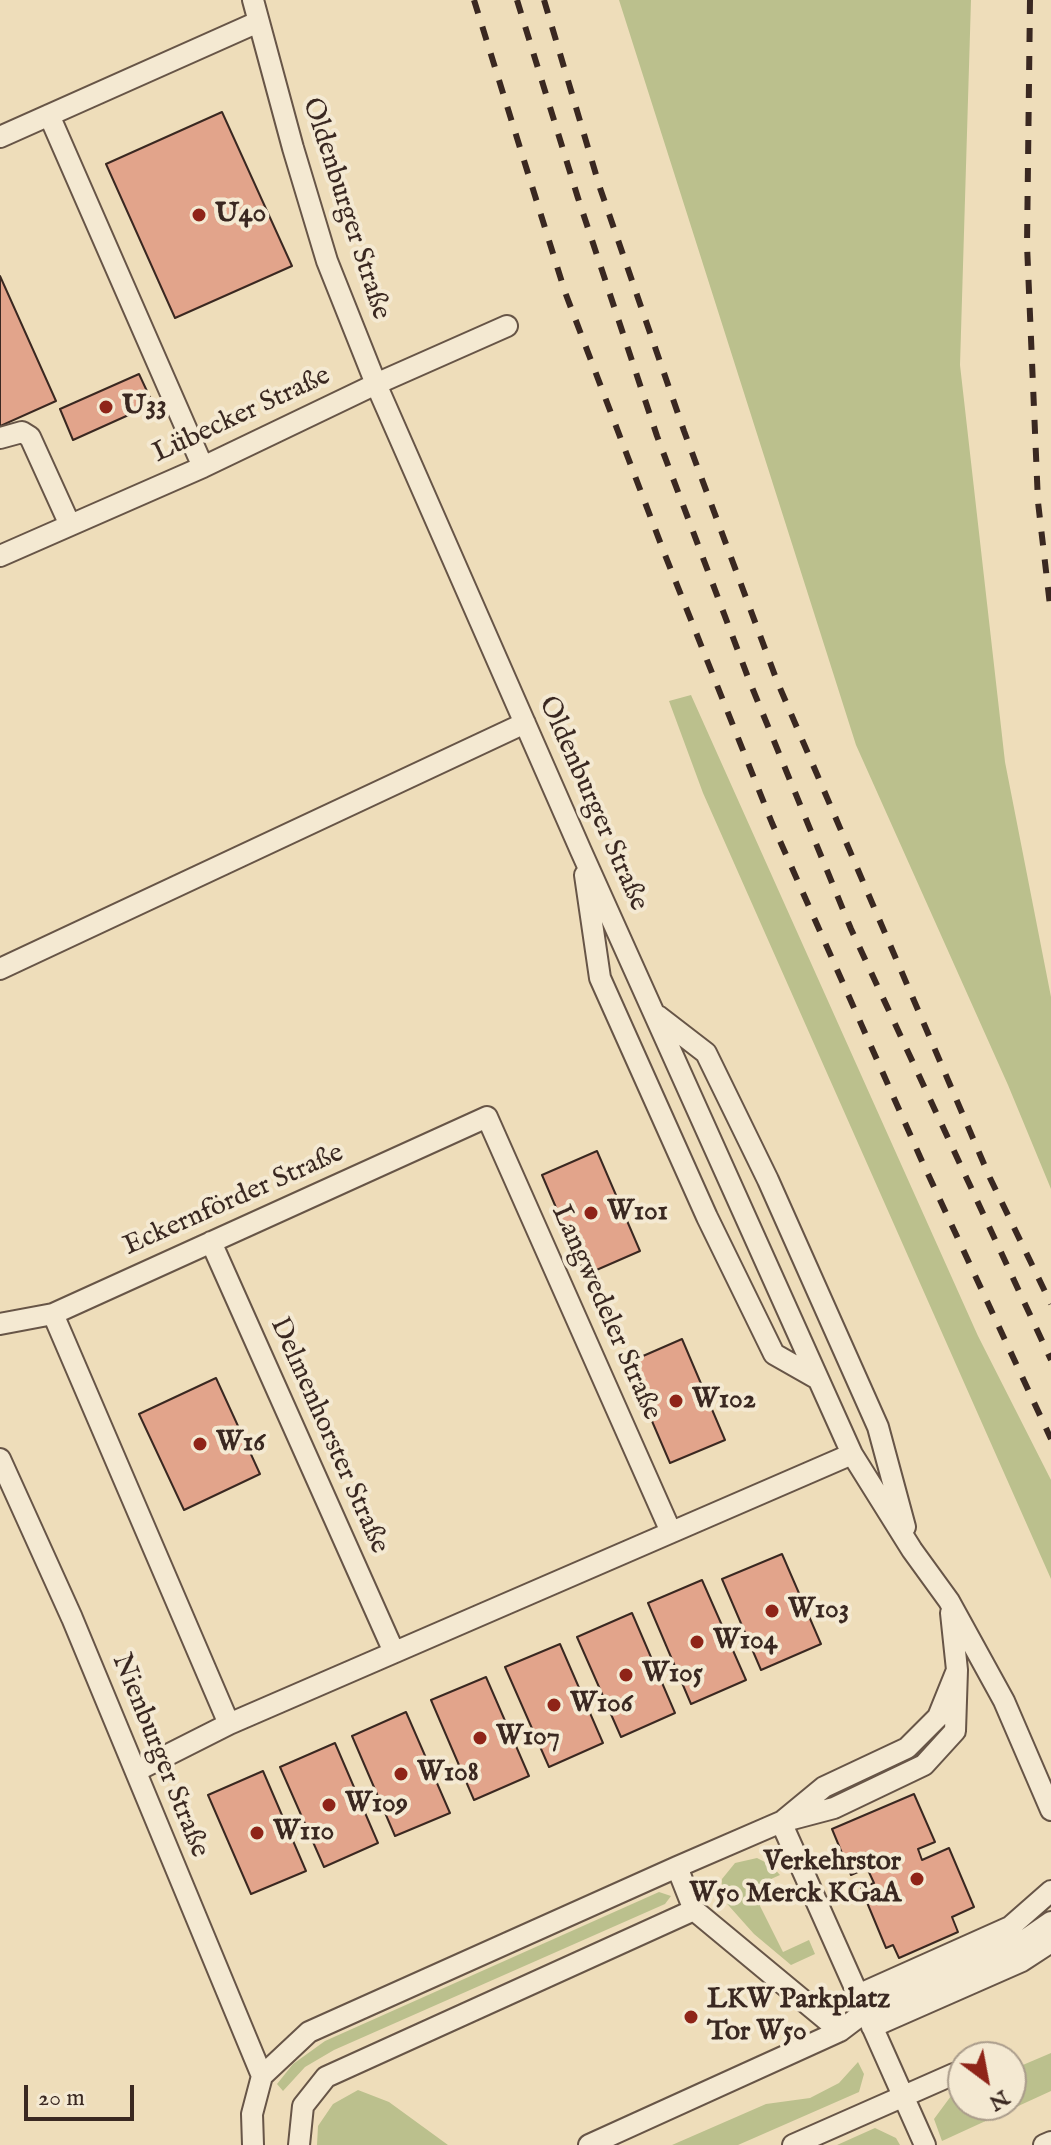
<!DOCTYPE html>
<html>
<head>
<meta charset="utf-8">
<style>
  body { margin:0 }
  #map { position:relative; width:1051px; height:2145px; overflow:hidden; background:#eeddba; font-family:"IM FELL English",serif }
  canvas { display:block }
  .north { position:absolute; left:947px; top:2041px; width:80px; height:80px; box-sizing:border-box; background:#f4e9d2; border:2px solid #aa9c8b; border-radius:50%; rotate:148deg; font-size:22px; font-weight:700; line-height:32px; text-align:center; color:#3a2821 }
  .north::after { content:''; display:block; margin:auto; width:28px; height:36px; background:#8f2418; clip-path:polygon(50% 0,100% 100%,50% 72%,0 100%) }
  .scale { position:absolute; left:24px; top:2085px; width:110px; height:36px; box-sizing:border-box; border:4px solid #3a2821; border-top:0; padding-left:10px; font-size:24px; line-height:28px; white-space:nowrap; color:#3a2821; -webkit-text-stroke:6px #f4e9d2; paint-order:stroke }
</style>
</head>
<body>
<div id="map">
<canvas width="1051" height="2145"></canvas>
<div class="north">N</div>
<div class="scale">20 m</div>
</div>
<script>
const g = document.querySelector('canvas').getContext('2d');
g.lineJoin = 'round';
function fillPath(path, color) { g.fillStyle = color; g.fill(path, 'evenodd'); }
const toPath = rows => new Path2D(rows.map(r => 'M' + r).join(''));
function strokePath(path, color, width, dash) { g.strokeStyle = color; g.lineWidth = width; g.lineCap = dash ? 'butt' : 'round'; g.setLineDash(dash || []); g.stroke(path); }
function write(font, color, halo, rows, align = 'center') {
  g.font = font + ' "IM FELL English",serif'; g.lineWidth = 8; g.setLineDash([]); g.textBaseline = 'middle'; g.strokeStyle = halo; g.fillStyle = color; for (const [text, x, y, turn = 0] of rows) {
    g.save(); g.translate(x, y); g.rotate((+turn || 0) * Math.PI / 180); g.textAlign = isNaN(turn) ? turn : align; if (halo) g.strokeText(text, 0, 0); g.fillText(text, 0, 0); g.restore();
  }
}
fillPath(toPath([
  [619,0,971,0,960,365,1005,762,1051,997,1051,1189,1008,1085,856,745],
  [691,695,978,1336,1051,1480,1051,1579,703,793,669,701],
  [757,1858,771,1865,780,1875,751,1888,783,1952,809,1940,815,1954,791,1965,754,1934,721,1897,722,1879,735,1863],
  [659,1892,671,1896,665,1904,334,2050,305,2067,283,2091,277,2084,293,2064,325,2041],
  [1051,2053,1051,2091,942,2141,934,2119,951,2096,963,2091,963,2105,1011,2105,1011,2070],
  [858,2062,864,2074,859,2092,738,2145,672,2145,766,2104,810,2098,839,2083],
  [358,2090,389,2102,448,2145,317,2145,318,2126,333,2104],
  [875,2128,896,2138,900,2145,837,2145]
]), '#bbc08d');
const building = toPath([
  [222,112,292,266,175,318,106,164,222,112],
  [0,276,56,401,0,426,0,276],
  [139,374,153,404,73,440,60,409,139,374],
  [597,1151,640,1251,585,1275,542,1175,597,1151],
  [682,1339,725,1440,670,1463,627,1363,682,1339],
  [216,1378,260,1474,184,1510,139,1414,216,1378],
  [782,1554,821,1644,761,1670,722,1579,782,1554],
  [702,1580,746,1680,691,1704,648,1603,702,1580],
  [632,1613,675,1713,621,1737,577,1637,632,1613],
  [560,1644,603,1743,549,1767,505,1667,560,1644],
  [486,1677,529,1776,474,1800,431,1700,486,1677],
  [406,1712,450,1813,395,1836,352,1736,406,1712],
  [335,1743,378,1843,324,1867,280,1767,335,1743],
  [263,1771,306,1871,251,1894,208,1795,263,1771],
  [914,1794,935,1842,918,1849,922,1860,949,1848,974,1907,952,1917,958,1932,899,1958,893,1945,886,1948,861,1888,874,1883,867,1868,851,1875,832,1829,914,1794]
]);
fillPath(building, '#e2a48b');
strokePath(building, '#3a2821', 2);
const service = toPath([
  [253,0,293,148,327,261,376,384,581,851,852,1454,912,1550,949,1601,1004,1701,1051,1810],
  [49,115,203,467],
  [0,137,258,22],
  [0,438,22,432,30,437,70,525],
  [0,556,203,467,376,384,507,326],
  [585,875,600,978,707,1217,774,1354,818,1379],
  [0,969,525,723],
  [658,1016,706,1053,768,1180,878,1427,905,1527],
  [211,1242,394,1652],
  [53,1314,229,1724],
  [0,1324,53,1314,487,1117,671,1532],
  [0,1459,72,1618,262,2076],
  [136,1771,229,1724,852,1454],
  [784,1820,824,1787,907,1748,938,1717,957,1670,951,1613],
  [781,1822,925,2145],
  [677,1867,694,1910],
  [858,1995,1010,1927,1051,1891],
  [872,2027,1022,1961,1051,1942],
  [253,2145,252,2114,262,2076,309,2032,677,1867,781,1822,834,1808,924,1765,955,1731,957,1670],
  [299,2145,303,2106,326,2077,694,1910,840,2031,865,2012,1022,1942,1051,1922],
  [589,2145,840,2031],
  [793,2145,954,2074],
  [1044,2145,1051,2142]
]);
strokePath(service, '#675547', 24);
strokePath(service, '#f4e9d2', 20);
strokePath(toPath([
  [474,0,565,292,665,555,772,823,921,1159,1051,1439],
  [517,0,578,198,657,436,749,680,851,929,1051,1360],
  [544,0,600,188,684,431,777,681,990,1178,1051,1304],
  [1030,0,1027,245,1038,502,1051,614]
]), '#3a2821', 6, [14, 14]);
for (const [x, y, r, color] of [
  [199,215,8,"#8f2418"],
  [106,407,8,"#8f2418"],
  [591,1213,8,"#8f2418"],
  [676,1401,8,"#8f2418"],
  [200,1444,8,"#8f2418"],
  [772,1611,8,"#8f2418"],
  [697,1642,8,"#8f2418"],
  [626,1675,8,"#8f2418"],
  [554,1705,8,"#8f2418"],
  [480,1738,8,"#8f2418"],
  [401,1774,8,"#8f2418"],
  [329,1805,8,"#8f2418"],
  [257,1833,8,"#8f2418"],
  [917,1879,8,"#8f2418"],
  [691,2017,8,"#8f2418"]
]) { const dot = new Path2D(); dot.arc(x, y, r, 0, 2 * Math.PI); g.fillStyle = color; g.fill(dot); strokePath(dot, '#f4e9d2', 3); }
write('28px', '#3a2821', '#f4e9d2', [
  ["Oldenburger Straße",345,209,72],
  ["Lübecker Straße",242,416,-25],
  ["Oldenburger Straße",592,804,66],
  ["Eckernförder Straße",234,1201,-24],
  ["Langwedeler Straße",605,1313,66],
  ["Delmenhorster Straße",328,1436,66],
  ["Nienburger Straße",159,1756,68]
]);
write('bold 28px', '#3a2821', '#f4e9d2', [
  ["U40",215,215],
  ["U33",122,407],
  ["W101",607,1213],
  ["W102",692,1401],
  ["W16",216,1444],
  ["W103",788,1611],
  ["W104",713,1642],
  ["W105",642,1675],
  ["W106",570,1705],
  ["W107",496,1738],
  ["W108",417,1774],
  ["W109",345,1805],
  ["W110",273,1833],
  ["Verkehrstor",901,1863,"right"],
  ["W50 Merck KGaA",901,1895,"right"],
  ["LKW Parkplatz",707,2001],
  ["Tor W50",707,2033]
], 'left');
</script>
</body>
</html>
